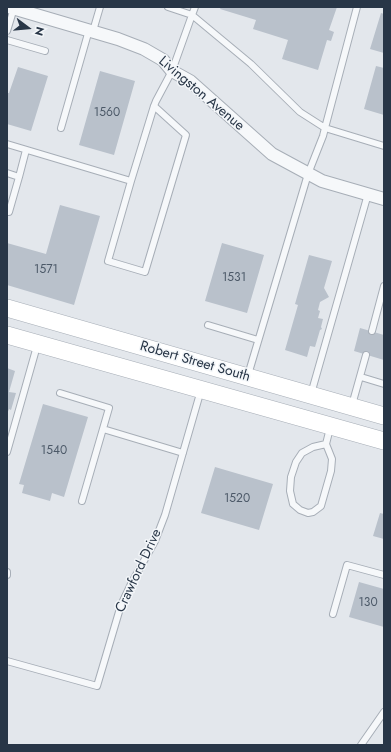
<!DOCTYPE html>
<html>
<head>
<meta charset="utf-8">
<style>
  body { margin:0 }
  #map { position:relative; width:391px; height:752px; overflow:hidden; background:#e3e7ec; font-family:Jost,sans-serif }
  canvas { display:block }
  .frame { position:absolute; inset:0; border:8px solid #283647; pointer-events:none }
  .north { position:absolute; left:8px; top:8px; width:40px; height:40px; -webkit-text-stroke:3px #f3f6f9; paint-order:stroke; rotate:106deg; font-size:11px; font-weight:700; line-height:16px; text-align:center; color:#283647 }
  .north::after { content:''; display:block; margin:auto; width:14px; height:18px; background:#283647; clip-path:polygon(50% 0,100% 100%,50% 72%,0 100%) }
</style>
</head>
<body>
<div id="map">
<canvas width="391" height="752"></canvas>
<div class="frame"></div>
<div class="north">N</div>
</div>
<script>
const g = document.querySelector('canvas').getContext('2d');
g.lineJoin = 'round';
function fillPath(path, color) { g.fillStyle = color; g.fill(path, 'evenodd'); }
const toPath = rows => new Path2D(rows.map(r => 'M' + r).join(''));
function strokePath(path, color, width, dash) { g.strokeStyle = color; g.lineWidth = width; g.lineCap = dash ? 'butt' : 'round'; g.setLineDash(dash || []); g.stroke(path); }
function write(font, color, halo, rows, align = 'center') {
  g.font = font + ' Jost,sans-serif'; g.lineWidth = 3; g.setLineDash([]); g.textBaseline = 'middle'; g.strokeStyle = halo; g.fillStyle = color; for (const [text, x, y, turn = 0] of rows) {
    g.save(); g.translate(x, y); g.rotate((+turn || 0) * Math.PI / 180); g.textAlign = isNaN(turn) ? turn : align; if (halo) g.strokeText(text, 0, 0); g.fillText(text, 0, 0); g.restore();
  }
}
fillPath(toPath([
  [221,7,337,7,329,30,334,32,331,41,327,40,318,70,282,59,288,40,253,29,256,20,220,9],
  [381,13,384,14,384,53,370,49],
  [376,66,384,68,384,115,364,109],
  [18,67,48,76,31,131,7,124,7,95,8,93,9,93],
  [100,71,135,81,114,155,79,145],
  [60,205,100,216,74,305,7,285,7,243,46,254],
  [222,243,264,255,247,313,205,301],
  [309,255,332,261,324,288,329,297,320,302,318,310,320,311,318,318,323,319,321,327,322,329,320,330,315,347,310,346,307,357,285,350,298,305,295,304],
  [360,328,384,335,384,360,354,351],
  [7,368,15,371,9,392,16,393,11,410,9,409,7,414],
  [43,404,88,417,64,497,52,493,50,501,22,493,24,485,19,484],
  [215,467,273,484,259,530,201,513],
  [380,513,384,514,384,539,373,536],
  [359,582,384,589,384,627,349,617]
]), '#b9c1cb');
const service = toPath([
  [195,7,192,15,251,64,300,112,325,128,323,136,308,174,248,375],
  [357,7,325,128,384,146],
  [7,31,14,8],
  [93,31,100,7],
  [7,40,45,51],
  [154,106,186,135,145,272,108,261,131,181,154,106,156,101,172,71,192,15,168,7],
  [61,128,89,30],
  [7,144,131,181],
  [7,173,19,177,26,150],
  [7,212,9,212,19,177],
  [208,325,258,340],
  [372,331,384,286],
  [361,377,384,384],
  [60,393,109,408,82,501],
  [311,394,368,194],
  [352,405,366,355],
  [103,429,183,453],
  [326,444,332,459,331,471,321,506,313,512,308,513,300,510,293,504,290,491,291,477,296,462,302,453,313,447,326,444,330,428],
  [7,452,37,346],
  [7,572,7,575],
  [333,614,347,565,384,575],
  [7,661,97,686,121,605,131,584,155,541,165,515,201,390],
  [361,745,384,712]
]);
const minor = toPath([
  [9,7,118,39,144,49,163,60,172,71,190,81,272,154,322,181,384,199]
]);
const secondary = toPath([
  [7,308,384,416],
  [7,335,384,441]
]);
strokePath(service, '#a7aeb7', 8);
strokePath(minor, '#a7aeb7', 14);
strokePath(secondary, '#a7aeb7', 18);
strokePath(service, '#f6f8fa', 6);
strokePath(minor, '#f6f8fa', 12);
strokePath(secondary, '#fff', 17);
write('12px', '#4c5968', null, [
  ["1560",107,113],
  ["1571",46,270],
  ["1531",234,278],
  ["1540",54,451],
  ["1520",237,499],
  ["130",368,603]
]);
write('14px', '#283647', '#f3f6f9', [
  ["Livingston Avenue",201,94,40],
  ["Robert Street South",195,362,16],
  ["Crawford Drive",139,571,-65]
]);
</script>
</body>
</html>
